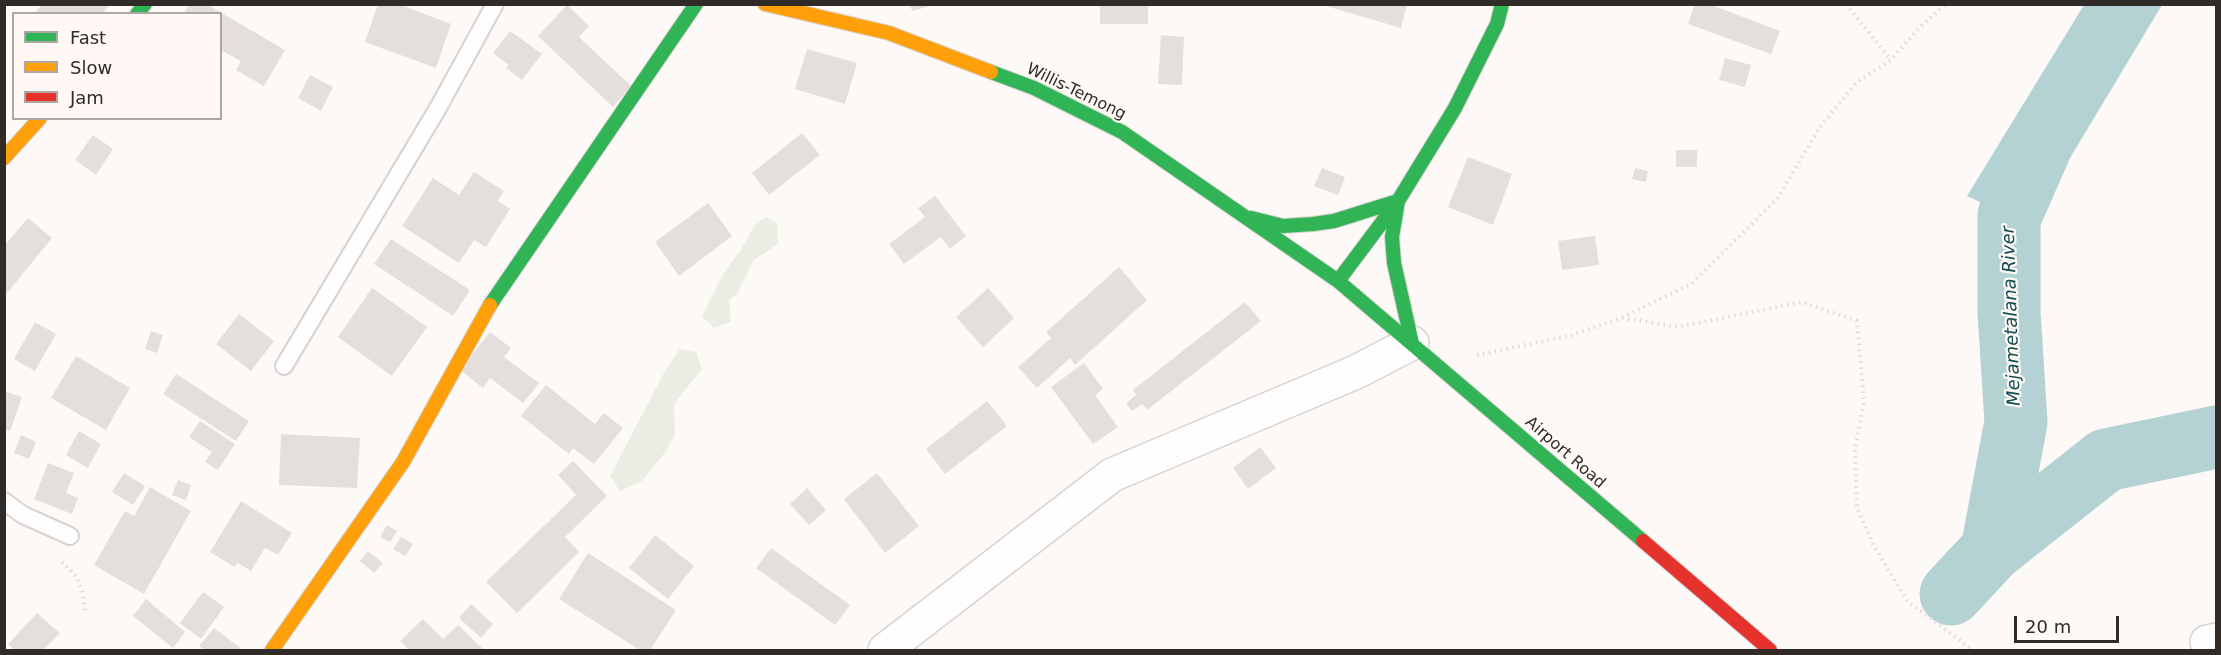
<!DOCTYPE html>
<html>
<head>
<meta charset="utf-8">
<style>
  body { margin:0 }
  #map { position:relative; width:2221px; height:655px; overflow:hidden; background:#fdf9f7; font-family:"DejaVu Sans",sans-serif }
  canvas { display:block }
  .frame { position:absolute; inset:0; border:6px solid #312b27; pointer-events:none }
  .legend { position:absolute; left:12px; top:12px; width:210px; height:108px; box-sizing:border-box; background:#fff8f5; border:2px solid #ada6a3; margin:0; padding:8px 10px; list-style:none; font-size:18px; color:#312b27 }
  .legend li { display:flex; align-items:center; gap:12px; height:30px }
  .legend b { width:30px; border:2px solid #ada6a3 }
  .scale { position:absolute; left:2014px; top:616px; width:105px; height:27px; box-sizing:border-box; border:3px solid #312b27; border-top:0; padding-left:8px; font-size:18px; line-height:21px; white-space:nowrap; color:#312b27; -webkit-text-stroke:4px #fff8f5; paint-order:stroke }
</style>
</head>
<body>
<div id="map">
<canvas width="2221" height="655"></canvas>
<div class="frame"></div>
<ul class="legend">
<li><b style="height:8px;background:#30b455"></b>Fast</li>
<li><b style="height:8px;background:#ff9f0a"></b>Slow</li>
<li><b style="height:8px;background:#e5322d"></b>Jam</li>
</ul>
<div class="scale">20 m</div>
</div>
<script>
const g = document.querySelector('canvas').getContext('2d');
g.lineJoin = 'round';
function fillPath(path, color) { g.fillStyle = color; g.fill(path, 'evenodd'); }
const toPath = rows => new Path2D(rows.map(r => 'M' + r).join(''));
function strokePath(path, color, width, dash) { g.strokeStyle = color; g.lineWidth = width; g.lineCap = dash ? 'butt' : 'round'; g.setLineDash(dash || []); g.stroke(path); }
function write(font, color, halo, rows, align = 'center') {
  g.font = font + ' "DejaVu Sans",sans-serif'; g.lineWidth = 4.5; g.setLineDash([]); g.textBaseline = 'middle'; g.strokeStyle = halo; g.fillStyle = color; for (const [text, x, y, turn = 0] of rows) {
    g.save(); g.translate(x, y); g.rotate((+turn || 0) * Math.PI / 180); g.textAlign = isNaN(turn) ? turn : align; if (halo) g.strokeText(text, 0, 0); g.fillText(text, 0, 0); g.restore();
  }
}
fillPath(toPath([
  [766,217,777,223,778,244,754,260,737,294,729,300,731,322,714,328,702,316,723,274,742,248,754,226],
  [680,349,696,352,702,369,674,404,675,435,666,451,642,481,620,491,610,476,665,371]
]), '#e9ede2');
fillPath(toPath([
  [2084,5,2162,5,2070,158,2039,229,1967,196]
]), '#b4d1d4');
strokePath(toPath([
  [1992,550,2106,460,2216,437],
  [1951,594,1992,550,2016,422,2009,312,2009,215]
]), '#b4d1d4', 63);
fillPath(toPath([
  [42,4,110,4,102,14,34,14],
  [189,4,206,4,285,50,264,86,236,70,241,61,220,50,220,14,184,14],
  [378,4,398,4,451,24,436,68,365,42],
  [910,4,934,4,934,5,912,11],
  [1100,4,1148,4,1148,24,1100,24],
  [1407,4,1401,28,1323,5,1323,4],
  [1695,4,1709,4,1780,31,1771,54,1688,24],
  [567,5,589,26,579,37,631,86,613,107,538,36],
  [510,31,542,54,522,80,506,68,509,65,493,53],
  [1161,35,1184,37,1182,85,1158,84],
  [807,49,857,63,845,104,795,89],
  [1725,58,1751,65,1745,87,1719,80],
  [310,75,333,87,321,111,298,98],
  [802,133,820,155,769,195,752,173],
  [93,135,113,149,96,175,75,160],
  [1676,150,1697,150,1697,167,1676,167],
  [1468,157,1512,174,1493,225,1448,207],
  [1322,168,1345,177,1338,195,1314,186],
  [1635,168,1648,171,1646,182,1632,179],
  [474,172,504,191,498,201,510,209,486,247,474,240,459,263,402,226,433,178,459,195],
  [935,196,966,236,950,249,941,237,904,264,889,244,925,217,918,208],
  [708,203,732,236,679,276,655,242],
  [28,218,52,238,7,293,4,291,4,246],
  [1595,236,1599,265,1562,270,1558,241],
  [391,239,470,290,453,316,374,264],
  [1119,267,1147,300,1075,365,1070,358,1037,388,1018,367,1051,338,1046,332],
  [372,288,427,327,392,376,338,337],
  [988,288,1014,318,983,347,956,317],
  [1245,302,1261,321,1147,410,1142,404,1132,411,1126,403,1136,395,1133,390],
  [239,314,274,341,251,371,216,344],
  [35,322,56,334,35,371,14,359],
  [151,331,163,335,157,353,145,349],
  [490,332,511,348,504,357,539,383,523,403,490,378,483,388,460,370],
  [76,356,130,388,106,430,51,398],
  [1084,363,1103,389,1095,395,1118,427,1093,444,1051,387],
  [176,374,249,421,236,441,163,394],
  [546,385,595,424,604,413,623,428,594,464,573,448,569,454,521,416],
  [4,391,22,397,10,431,4,429],
  [987,401,1007,426,945,474,926,449],
  [200,421,235,444,218,470,205,462,212,452,189,437],
  [79,431,101,444,88,468,66,455],
  [281,434,360,438,357,488,279,485],
  [21,435,36,442,29,459,14,453],
  [1260,447,1276,468,1248,489,1233,468],
  [573,461,607,496,565,537,579,552,517,613,486,582,576,495,558,475],
  [48,463,74,473,66,493,78,498,72,514,34,499],
  [124,473,145,486,133,505,112,492],
  [877,473,919,526,885,553,844,499],
  [178,480,191,485,186,500,172,495],
  [150,487,191,511,144,594,94,565,125,511,134,516],
  [807,488,826,510,809,525,790,504],
  [241,501,292,533,278,555,265,548,251,571,238,563,234,567,210,552],
  [387,525,397,531,390,542,380,537],
  [655,535,694,566,668,599,629,568],
  [401,537,413,544,405,556,393,549],
  [771,548,850,605,835,625,756,568],
  [368,551,383,563,374,573,360,561],
  [588,553,676,610,650,650,640,650,559,599],
  [203,592,224,607,201,639,180,623],
  [146,599,185,632,173,648,133,616],
  [471,604,493,624,481,638,459,618],
  [37,613,60,633,43,650,15,650,8,644],
  [423,619,443,639,458,625,484,650,409,650,400,641],
  [214,628,243,650,205,650,199,646]
]), '#e4dfdc');
const lane = toPath([
  [284,366,438,108,495,4],
  [4,501,23,515,70,536]
]);
const street = toPath([
  [2207,642,2216,640],
  [885,650,1112,475,1356,372,1412,343]
]);
const fast = toPath([
  [137,14,145,4],
  [991,72,1034,88,1122,132,1338,281,1643,541],
  [1251,218,1283,226,1313,224,1334,221,1398,201,1392,237,1394,263,1412,343],
  [1338,281,1398,201,1455,108,1497,24,1502,4],
  [490,305,696,4]
]);
const slow = toPath([
  [765,4,889,33,991,72],
  [4,158,40,118],
  [272,650,403,462,490,305]
]);
const jam = toPath([
  [1643,541,1770,650]
]);
strokePath(lane, '#d8d3d0', 20);
strokePath(street, '#d8d3d0', 36);
strokePath(fast, '#d8d3d0', 16);
strokePath(slow, '#d8d3d0', 16);
strokePath(jam, '#d8d3d0', 16);
strokePath(toPath([
  [1846,4,1891,60],
  [1622,318,1678,327,1802,302,1857,321,1864,401,1855,451,1857,508,1873,544,1908,602,1973,650],
  [1477,355,1569,336,1621,318,1691,284,1777,199,1820,127,1857,82,1891,60,1919,28,1946,4],
  [62,562,76,576,82,589,85,611]
]), '#dddbda', 4, [1.5, 4.5]);
strokePath(lane, '#fffefe', 16);
strokePath(street, '#fffefe', 33);
strokePath(fast, '#30b455', 14);
strokePath(slow, '#ff9f0a', 14);
strokePath(jam, '#e5322d', 14);
write('16px', '#312b27', '#fff8f5', [
  ["Willis-Temong",1076,92,26],
  ["Airport Road",1565,453,41]
]);
write('italic 18px', '#0d4d53', '#fff8f5', [
  ["Mejametalana River",2012,316,-92]
]);
</script>
</body>
</html>
